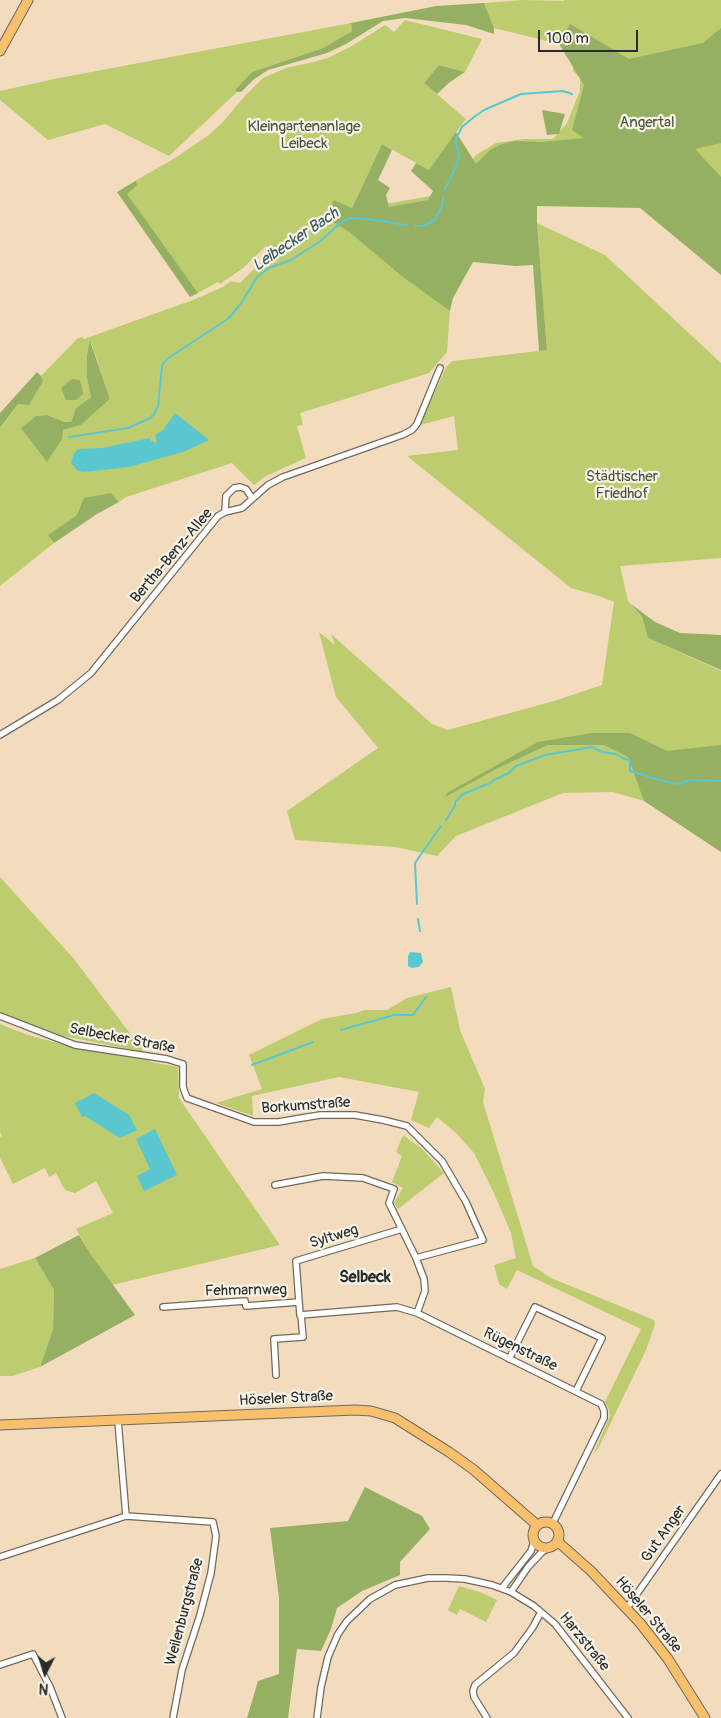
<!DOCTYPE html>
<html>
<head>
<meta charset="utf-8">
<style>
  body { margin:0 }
  #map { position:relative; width:721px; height:1718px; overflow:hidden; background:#f3dcbd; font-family:Pangolin,sans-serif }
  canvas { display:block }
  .north { position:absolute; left:20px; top:1648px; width:50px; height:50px; -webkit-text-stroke:4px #f7f3e8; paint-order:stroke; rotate:185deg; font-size:14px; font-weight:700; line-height:20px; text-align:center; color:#2b2b2b }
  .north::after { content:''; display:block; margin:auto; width:18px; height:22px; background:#2b2b2b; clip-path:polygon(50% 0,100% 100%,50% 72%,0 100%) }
  .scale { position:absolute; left:538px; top:30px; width:100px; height:22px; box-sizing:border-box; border:2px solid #2b2b2b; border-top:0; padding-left:6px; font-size:15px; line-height:18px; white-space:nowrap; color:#2b2b2b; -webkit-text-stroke:4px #f7f3e8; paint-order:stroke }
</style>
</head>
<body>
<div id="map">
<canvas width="721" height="1718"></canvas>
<div class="north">N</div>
<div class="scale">100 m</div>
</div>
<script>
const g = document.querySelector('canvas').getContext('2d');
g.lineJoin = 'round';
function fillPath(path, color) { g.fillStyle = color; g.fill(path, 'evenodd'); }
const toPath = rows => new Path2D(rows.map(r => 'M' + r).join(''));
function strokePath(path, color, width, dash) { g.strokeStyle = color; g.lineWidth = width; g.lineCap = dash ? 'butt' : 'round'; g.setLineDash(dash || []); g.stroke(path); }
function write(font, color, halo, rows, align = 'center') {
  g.font = font + ' Pangolin,sans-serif'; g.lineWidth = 4.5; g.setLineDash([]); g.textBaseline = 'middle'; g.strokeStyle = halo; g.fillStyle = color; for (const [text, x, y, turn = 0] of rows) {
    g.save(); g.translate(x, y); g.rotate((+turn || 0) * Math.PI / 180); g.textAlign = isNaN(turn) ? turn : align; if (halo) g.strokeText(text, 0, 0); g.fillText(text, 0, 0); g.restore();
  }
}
fillPath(toPath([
  [523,0,564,1,564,0,721,0,721,271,640,198,492,204,445,307,450,311,447,352,429,373,300,413,303,425,297,426,306,458,266,476,254,485,232,463,126,497,119,502,111,493,48,535,54,543,0,586,0,426,2,427,18,404,43,381,41,376,77,339,82,337,84,339,193,300,223,287,231,281,240,283,270,253,274,253,266,246,243,268,220,284,218,282,198,293,143,218,123,188,175,158,210,134,222,123,244,97,263,78,286,68,314,62,330,57,352,46,385,25,394,32,405,20,482,39,465,72,439,65,424,83,466,119,429,170,382,144,352,208,331,220,385,204,448,193,476,155,496,143,524,139,553,139,567,123,580,91,580,78,573,71,572,30,570,25,559,44,494,28,484,3],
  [91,342,110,399,81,425,63,430,47,461,22,428,36,416,47,415,65,422,71,422,76,408,91,397,87,378,87,355],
  [351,23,352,31,323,48,252,72,236,89,237,92,169,156,105,124,48,140,0,100,0,91,54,79],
  [537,223,605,255,721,363,721,558,620,566,628,601,642,617,648,638,721,671,721,831,642,795,644,801,613,792,563,793,456,836,437,856,395,847,295,840,287,811,378,748,336,697,319,632,335,645,331,634,432,724,448,730,554,701,602,685,614,602,599,596,571,588,407,456,458,450,454,416,420,425,446,367,453,361,547,350],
  [0,877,74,959,144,1052,63,1036,0,1012],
  [451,987,460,1030,485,1089,483,1102,533,1266,551,1278,654,1320,655,1324,646,1350,599,1447,593,1455,610,1416,609,1410,605,1402,641,1329,517,1270,507,1289,499,1284,494,1265,516,1258,511,1233,493,1191,474,1153,457,1134,437,1117,429,1128,411,1120,419,1092,339,1077,252,1096,253,1116,216,1103,262,1089,249,1055,322,1019,356,1013,365,1010,387,1010,407,998],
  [0,1024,28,1035,80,1049,146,1058,151,1062,178,1067,179,1098,280,1245,112,1285,92,1256,76,1229,113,1213,96,1181,75,1193,65,1190,56,1173,49,1177,45,1168,13,1184,0,1158,0,1137,2,1136,0,1132],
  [403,1135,421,1148,444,1173,398,1209,394,1203,403,1188,392,1182,402,1156,396,1152],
  [35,1258,54,1290,53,1329,40,1367,12,1376,0,1376,0,1269],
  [459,1586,480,1592,497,1600,486,1622,460,1609,457,1615,448,1610]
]), '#bccc6f');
fillPath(toPath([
  [484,3,494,28,494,34,466,25,405,18,383,21,346,44,327,53,268,70,253,80,241,92,237,92,235,90,252,72,323,48,352,31,351,23,436,6],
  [570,24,629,59,703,43,721,28,721,143,695,149,721,177,721,275,640,208,537,206,537,223,547,350,539,351,533,265,515,266,473,262,453,298,450,311,403,277,348,231,331,221,333,200,352,208,382,144,392,150,378,180,390,188,386,195,389,207,428,200,433,191,411,171,416,163,429,170,456,132,476,164,490,150,502,144,515,141,541,142,584,138,572,130,584,85,559,44],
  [439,65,465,72,450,82,437,94,424,83],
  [542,110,565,114,559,134,547,135],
  [136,181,137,185,127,194,198,293,190,297,117,192],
  [90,341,110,399,81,425,63,430,62,439,47,462,21,428,36,416,47,415,65,422,71,422,76,408,91,397,87,378,87,355],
  [37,372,41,376,43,381,29,405,18,404,1,427,0,426,0,413],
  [72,379,80,380,83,394,76,400,66,400,61,388],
  [111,493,119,502,97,514,54,543,48,535,77,515,84,498],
  [631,604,655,622,680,633,721,635,721,670,648,638,642,617],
  [592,733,630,733,667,751,721,745,721,852,644,801,628,757,604,745,548,745,498,768,445,797,447,793,538,742],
  [79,1235,92,1256,135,1315,40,1367,53,1329,54,1290,35,1258],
  [365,1487,422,1516,430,1529,400,1562,400,1575,362,1591,337,1608,331,1629,321,1651,297,1649,288,1718,247,1718,258,1681,279,1674,279,1598,270,1528,348,1521]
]), '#95b062');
fillPath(toPath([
  [175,413,209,440,183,452,129,467,84,472,78,471,71,463,74,453,78,449,102,448,150,438,151,441,156,443,157,441,155,435,163,430],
  [410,952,421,953,423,962,419,967,412,968,408,966,408,956],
  [94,1093,129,1115,137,1130,120,1138,85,1116,82,1117,75,1103],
  [155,1129,177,1175,144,1191,137,1176,150,1169,136,1139]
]), '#5ac7d0');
strokePath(toPath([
  [445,189,457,165,459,154,455,141,462,127,474,117,484,110,521,94,563,91,572,94],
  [415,226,423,226,435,220,442,206,443,198],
  [69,437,128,428,150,418,154,414,158,406,162,366,167,359,229,318,242,302,257,277,269,268,291,260,319,242,342,222,350,218,368,219,406,225],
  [446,820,455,806,455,802,463,794,490,783,494,780,509,773,516,766,545,755,592,747,602,752,616,754,624,759,630,760,630,771,670,783,680,784,689,780,721,781],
  [417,904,415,863,441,826],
  [418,919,420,931],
  [341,1030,394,1015,413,1015,426,997],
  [252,1065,313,1042]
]), '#5ac7d0', 2);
const minor = toPath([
  [225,512,226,496,234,488,240,487,246,489,252,498],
  [0,735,58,700,91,673,218,516,225,512,242,508,268,485,283,477,402,435,412,430,417,424,440,368],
  [0,1016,75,1045,167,1059,183,1064,183,1087,187,1098,254,1122,278,1122,320,1115,355,1115,383,1120,407,1126,442,1161,466,1202,483,1240,416,1258],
  [275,1185,323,1176,363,1178,394,1189,389,1203,416,1258,424,1279,425,1291,417,1313],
  [402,1229,296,1261,300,1315,397,1307,417,1313,601,1404,604,1411,604,1418,553,1523],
  [163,1307,245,1301,246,1306,299,1302],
  [509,1359,535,1307,602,1338,576,1391],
  [276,1375,274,1339,303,1337,301,1315],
  [118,1421,126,1516],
  [0,1557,126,1516,213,1522,216,1536,211,1573,200,1615,182,1670,173,1718],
  [502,1588,531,1551,534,1541],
  [511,1592,528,1567,542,1552,550,1547],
  [627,1608,721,1474],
  [0,1665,33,1654,50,1687,62,1718],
  [317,1718,321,1687,328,1657,338,1634,347,1621,370,1599,395,1585,428,1578,446,1578,465,1579,492,1585,511,1592,534,1606,555,1624,628,1718],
  [487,1718,474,1697,473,1691,475,1685,514,1653,533,1627,541,1612]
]);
const primary = toPath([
  [0,51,28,0],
  [0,1425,355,1410,371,1411,395,1418,449,1452,474,1470,537,1525],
  '533 1535a13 13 0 1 1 26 0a13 13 0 1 1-26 0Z',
  [557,1541,591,1571,640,1623,668,1659,705,1718]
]);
strokePath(minor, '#71695e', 8);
strokePath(primary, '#71695e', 11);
strokePath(minor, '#fff', 5.5);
strokePath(primary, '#f8bf6c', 9);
write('15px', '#4f533c', '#f7f3e8', [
  ["Angertal",647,123],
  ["Kleingartenanlage",304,127],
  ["Leibeck",304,144],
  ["Städtischer",622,477],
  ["Friedhof",622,494]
]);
write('15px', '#2b2b2b', '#f7f3e8', [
  ["Bertha-Benz-Allee",172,556,-50],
  ["Selbecker Straße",122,1039,11],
  ["Borkumstraße",306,1106,-4],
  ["Syltweg",334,1237,-17],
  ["Fehmarnweg",246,1291,-1],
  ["Rügenstraße",520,1350,26],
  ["Höseler Straße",286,1399,-3],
  ["Gut Anger",664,1534,-55],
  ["Weilenburgstraße",185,1612,-75],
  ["Höseler Straße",648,1615,50],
  ["Harzstraße",584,1642,51]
]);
write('italic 16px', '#395a5d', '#f7f3e8', [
  ["Leibecker Bach",296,240,-34]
]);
write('bold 16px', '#2b2b2b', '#f7f3e8', [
  ["Selbeck",365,1278]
]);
</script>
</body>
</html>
